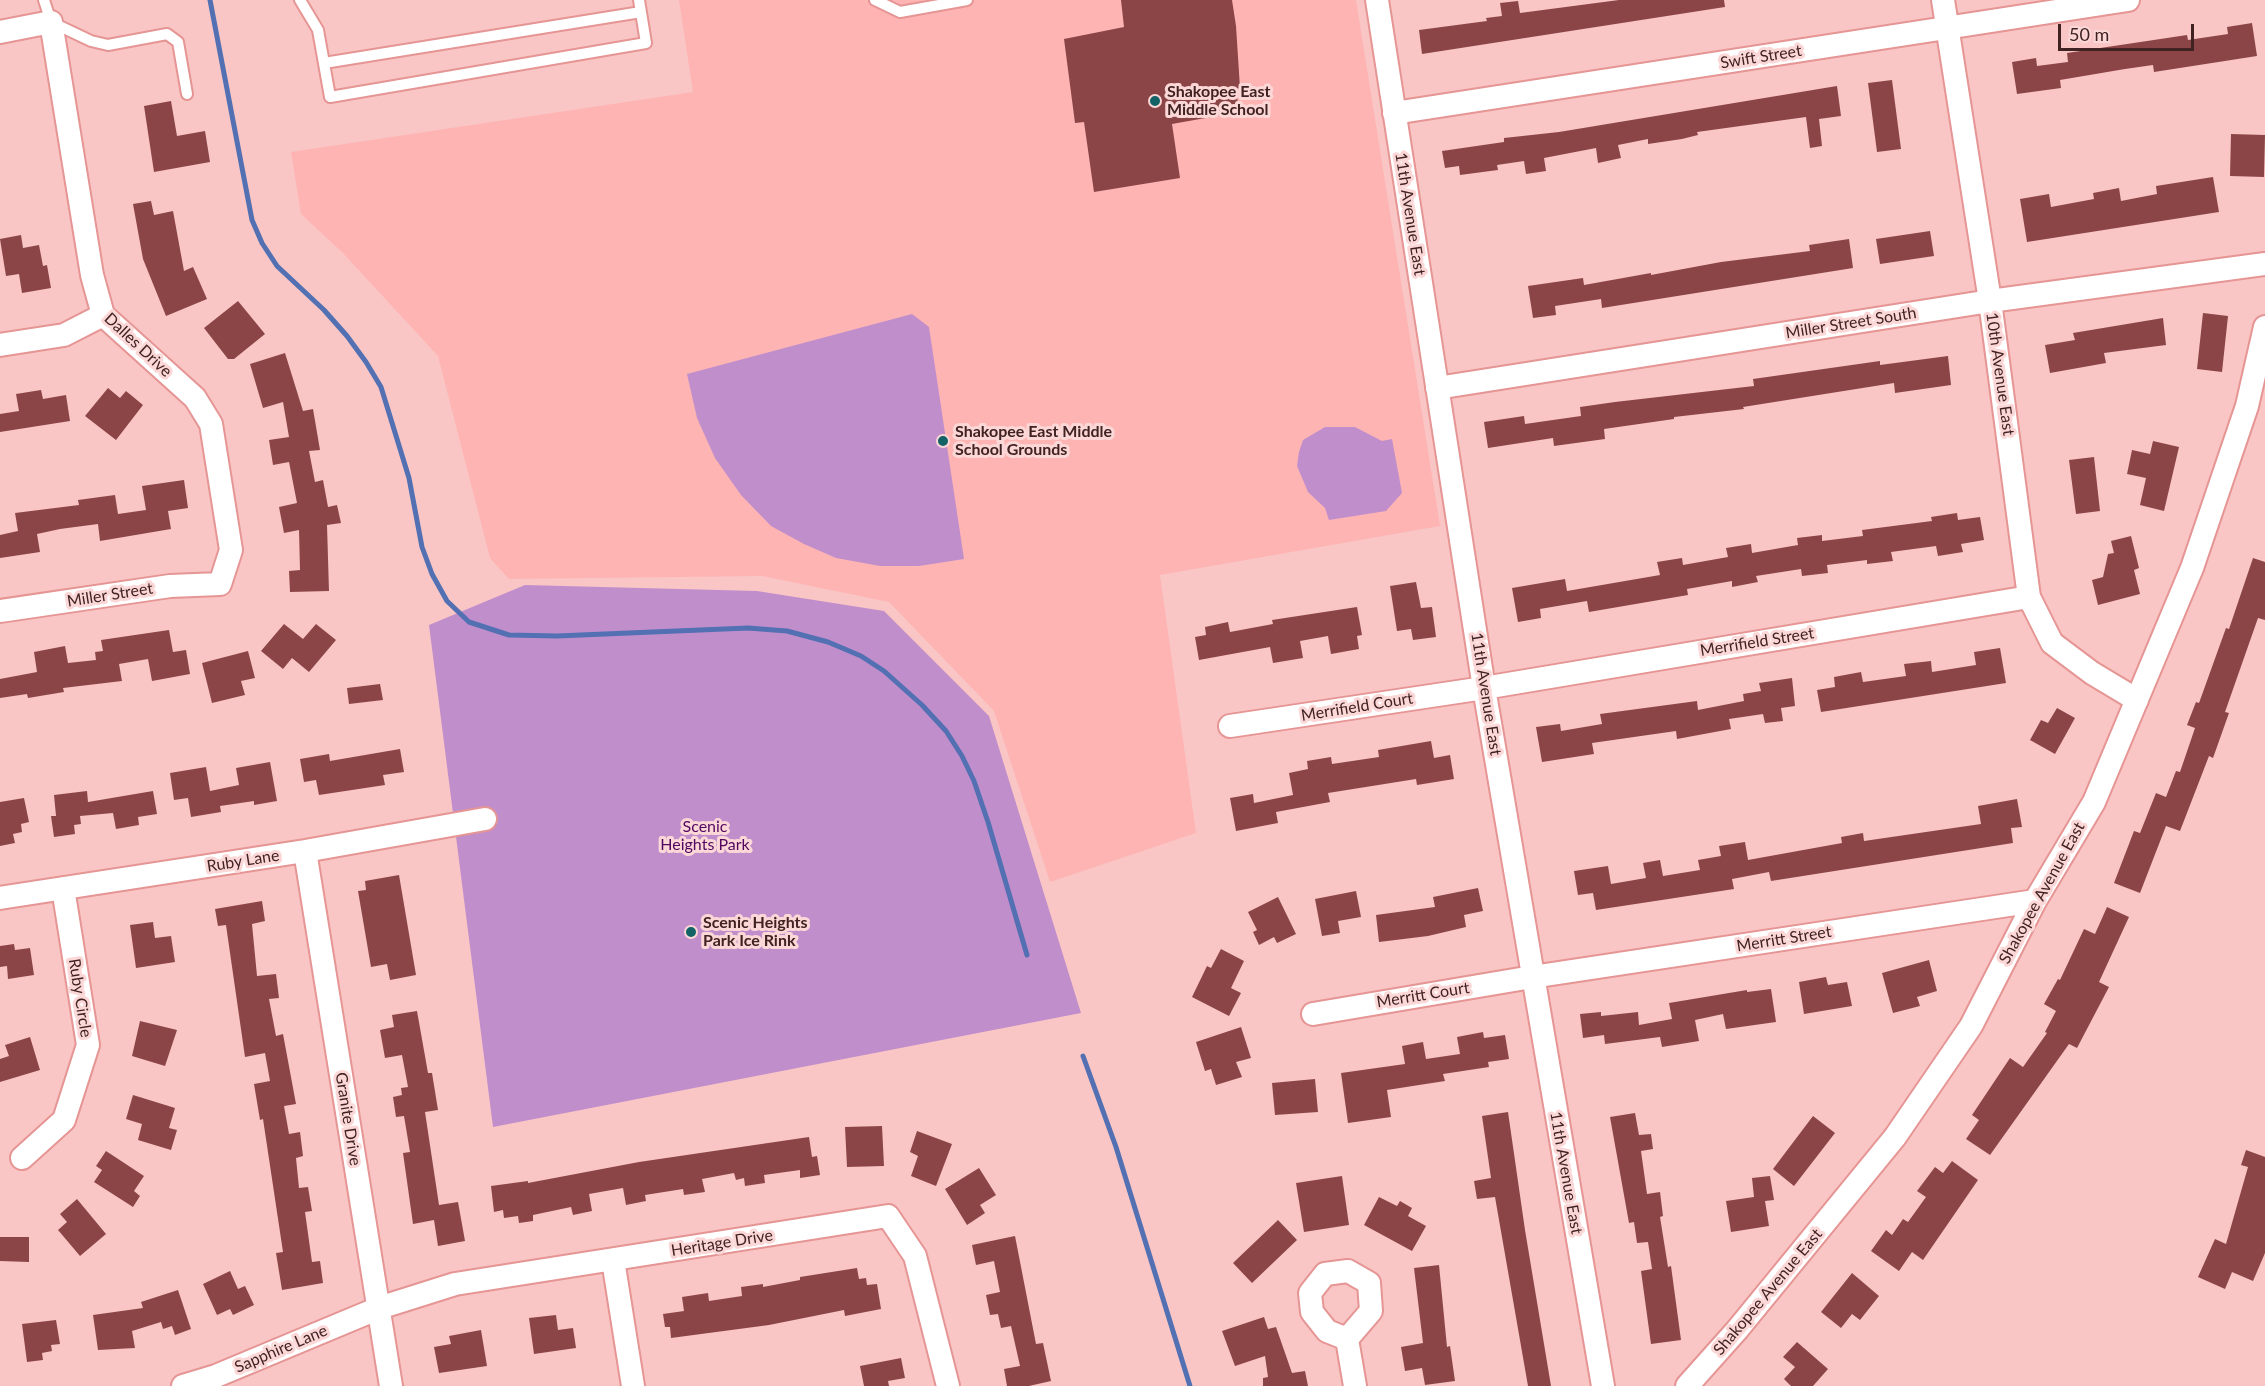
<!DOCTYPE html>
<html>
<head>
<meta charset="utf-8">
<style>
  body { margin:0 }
  #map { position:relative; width:2265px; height:1386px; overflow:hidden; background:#f9c6c5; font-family:Lato,sans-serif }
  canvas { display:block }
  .scale { position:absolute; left:2058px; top:24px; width:136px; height:27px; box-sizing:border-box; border:3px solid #412222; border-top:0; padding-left:8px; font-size:18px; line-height:21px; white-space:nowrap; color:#412222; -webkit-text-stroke:4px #fbd8d7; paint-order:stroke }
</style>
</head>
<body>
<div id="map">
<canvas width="2265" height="1386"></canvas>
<div class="scale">50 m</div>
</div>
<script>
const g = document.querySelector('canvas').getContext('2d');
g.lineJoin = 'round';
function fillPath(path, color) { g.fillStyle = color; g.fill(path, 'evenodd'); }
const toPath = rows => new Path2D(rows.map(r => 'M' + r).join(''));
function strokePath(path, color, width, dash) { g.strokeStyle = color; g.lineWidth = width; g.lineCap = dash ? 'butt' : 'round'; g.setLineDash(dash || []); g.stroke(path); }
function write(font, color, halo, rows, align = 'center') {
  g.font = font + ' Lato,sans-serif'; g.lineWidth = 6; g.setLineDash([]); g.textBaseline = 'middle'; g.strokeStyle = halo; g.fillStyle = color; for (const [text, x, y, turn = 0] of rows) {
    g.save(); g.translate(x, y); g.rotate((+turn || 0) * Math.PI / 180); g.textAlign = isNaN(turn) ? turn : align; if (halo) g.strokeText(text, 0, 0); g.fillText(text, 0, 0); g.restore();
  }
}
fillPath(toPath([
  [679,0,1356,0,1440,526,1160,575,1196,833,1050,882,994,711,889,602,762,576,509,579,490,558,438,356,342,252,301,214,291,152,693,92]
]), '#fdb4b3');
fillPath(toPath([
  [912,314,929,327,964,559,919,566,880,566,836,558,804,544,771,526,741,495,715,458,697,418,687,374],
  [1325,427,1355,427,1382,441,1392,439,1402,493,1386,511,1329,520,1325,508,1308,492,1297,466,1299,452,1303,440],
  [525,585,757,591,884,611,989,716,1081,1013,493,1127,429,625]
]), '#c18ecc');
strokePath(toPath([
  [210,0,252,220,262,243,277,266,324,310,347,336,366,362,381,387,409,478,422,547,432,574,447,601,469,622,509,635,557,636,748,628,787,631,828,642,861,656,884,671,922,705,946,731,962,756,974,781,988,822,1027,955],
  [1083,1056,1116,1147,1190,1386]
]), '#5270b2', 5);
fillPath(toPath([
  [1121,0,1232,0,1236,26,1240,88,1236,89,1239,112,1172,124,1180,178,1094,192,1084,122,1075,123,1064,39,1124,27],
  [1619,0,1724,0,1725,7,1422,54,1419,30,1487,21,1486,18,1502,16,1500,3,1518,1,1520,13],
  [2252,23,2257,56,2154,72,2153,65,2125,69,2060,80,2061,88,2017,94,2012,62,2036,58,2037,66,2068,62,2067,53,2187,35,2188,40,2228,34,2227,27],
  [1892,80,1901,149,1877,152,1868,83],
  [1837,86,1841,116,1819,119,1822,146,1810,148,1806,117,1697,132,1698,135,1682,139,1648,144,1648,139,1618,145,1621,158,1598,163,1596,148,1544,158,1546,171,1526,174,1524,161,1497,165,1498,170,1460,175,1459,166,1445,168,1442,151,1504,142,1504,138,1559,132],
  [171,101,177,136,205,131,210,162,154,172,144,106],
  [2231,134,2265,135,2264,177,2230,176],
  [2213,177,2219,212,2027,242,2020,199,2049,194,2051,207,2094,199,2093,193,2119,188,2121,201,2157,194,2156,186],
  [151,201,154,215,173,211,184,271,193,267,207,299,166,316,143,259,133,204],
  [1930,231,1934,256,1880,264,1876,239],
  [21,235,23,248,39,245,43,266,47,265,51,288,22,293,19,274,6,276,0,239],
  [1849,239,1853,268,1602,308,1601,299,1555,306,1556,315,1533,318,1528,286,1583,278,1584,285,1651,273,1651,275,1721,262,1810,251,1809,245],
  [238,301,265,334,234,359,228,359,204,328],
  [2203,313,2228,316,2222,372,2197,369],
  [2163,318,2166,345,2104,353,2106,363,2050,373,2045,345,2075,340,2073,333],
  [285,353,303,411,313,409,320,450,309,451,315,482,323,480,328,507,337,505,341,523,327,525,329,591,290,592,289,571,300,570,299,530,284,533,279,507,297,503,289,462,273,465,269,440,289,437,283,402,263,408,250,364],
  [1948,356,1951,385,1895,393,1894,383,1743,407,1744,409,1674,417,1674,419,1604,429,1605,439,1554,446,1553,438,1488,448,1484,422,1524,416,1525,424,1581,416,1580,407,1615,402,1754,386,1753,379,1880,361,1880,365],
  [108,388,120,398,126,391,143,405,116,440,85,416],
  [41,390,43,399,66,395,70,421,0,432,0,414,19,411,16,394],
  [2153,441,2179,447,2164,511,2140,505,2146,478,2127,474,2132,450,2150,454],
  [2094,457,2100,511,2076,514,2069,460],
  [184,480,188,508,168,511,171,529,100,541,98,524,60,529,37,534,40,552,0,558,0,535,18,531,15,513,79,505,78,500,115,495,118,514,146,510,142,486],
  [1957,513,1958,520,1980,517,1984,540,1961,544,1963,552,1938,556,1936,546,1891,552,1893,561,1867,564,1867,560,1827,565,1828,573,1802,576,1801,569,1756,576,1758,582,1732,587,1732,581,1687,589,1688,595,1589,612,1587,601,1540,609,1541,618,1518,622,1512,588,1565,579,1567,591,1660,575,1657,562,1682,558,1683,565,1728,557,1726,548,1751,544,1752,553,1798,545,1797,538,1822,535,1822,541,1863,536,1862,530,1932,521,1931,517],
  [2131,536,2139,568,2134,570,2140,594,2098,605,2092,580,2103,577,2108,554,2114,553,2111,541],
  [2253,558,2265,562,2265,620,2258,618,2225,712,2229,713,2213,758,2209,756,2180,831,2166,826,2140,893,2114,883,2134,831,2140,833,2156,793,2166,797,2176,771,2180,772,2195,728,2187,725,2196,702,2199,703,2226,628,2229,629],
  [1416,582,1421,608,1432,607,1436,637,1413,640,1411,629,1397,631,1390,586],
  [1357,607,1362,635,1357,636,1359,649,1331,654,1328,636,1300,641,1303,658,1273,663,1270,647,1199,660,1195,637,1206,635,1205,627,1228,622,1230,632,1273,624,1272,620],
  [284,624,303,639,316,624,336,640,309,672,292,658,283,669,261,651],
  [169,630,173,652,186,650,190,674,152,681,148,659,119,664,122,681,63,688,64,692,28,698,27,694,0,698,0,679,37,672,34,652,65,646,68,663,96,660,95,652,103,651,101,640],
  [2000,648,2006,683,1821,712,1817,690,1835,687,1834,677,1861,672,1863,682,1906,676,1904,664,1931,661,1932,672,1976,665,1974,652],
  [248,651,255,678,241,681,245,695,212,703,202,663],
  [1792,678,1795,706,1781,708,1783,721,1765,723,1763,714,1729,719,1731,729,1677,739,1676,731,1592,743,1594,754,1542,762,1536,727,1560,724,1561,731,1602,724,1600,714,1697,701,1698,710,1744,701,1743,694,1761,691,1759,683],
  [380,684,383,700,349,704,347,688],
  [2057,708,2075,718,2055,754,2030,740,2041,720,2048,723],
  [1431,741,1434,758,1450,755,1454,779,1417,785,1416,779,1328,793,1330,802,1276,812,1278,823,1236,831,1230,798,1253,794,1254,803,1293,795,1289,773,1308,769,1307,761,1331,757,1332,764,1379,757,1378,750],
  [400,749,404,772,383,775,385,785,319,795,316,780,304,782,300,759,329,754,330,761],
  [270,762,277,801,254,805,254,801,220,806,221,812,191,817,188,798,174,800,170,773,206,767,210,791,239,785,236,768],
  [87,791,88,802,153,791,157,814,138,817,139,825,116,829,113,813,80,816,81,824,74,825,75,834,54,837,51,816,56,816,54,795],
  [24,798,29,822,21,824,22,832,13,834,15,843,0,846,0,802],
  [2017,799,2022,827,2011,828,2013,843,1771,881,1769,872,1732,879,1734,889,1596,910,1593,893,1578,895,1574,871,1608,866,1611,884,1646,878,1643,863,1660,860,1663,876,1700,870,1698,860,1721,856,1719,846,1745,842,1748,860,1842,843,1841,837,1863,833,1864,841,1981,824,1978,806],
  [399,875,416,975,390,980,387,964,371,967,358,891,366,890,365,881],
  [1478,888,1483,911,1464,915,1466,927,1428,936,1379,942,1376,915,1435,907,1433,897],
  [1356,891,1361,917,1338,921,1340,933,1322,936,1315,899],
  [1278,897,1296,934,1277,943,1274,937,1259,945,1253,932,1257,930,1248,912],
  [262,901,265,921,252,924,257,976,276,974,279,998,269,999,276,1036,283,1034,296,1104,284,1106,289,1134,300,1132,303,1156,296,1158,299,1188,308,1187,312,1211,305,1212,310,1248,312,1262,320,1261,323,1283,282,1290,276,1253,283,1252,263,1119,260,1120,254,1084,270,1081,265,1053,245,1057,226,925,218,926,215,909],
  [2107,907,2129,917,2099,982,2109,987,2077,1048,2069,1044,1990,1155,1966,1139,1979,1120,1972,1115,2010,1058,2023,1067,2047,1033,2045,1032,2056,1011,2044,1004,2058,979,2060,980,2084,929,2095,934],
  [153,922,155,938,171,936,175,962,136,968,130,925],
  [14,944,15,950,30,948,34,975,8,979,7,966,0,967,0,946],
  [1221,949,1244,961,1231,988,1241,993,1229,1016,1192,997,1207,966,1211,968],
  [1929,960,1937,991,1917,997,1920,1006,1893,1013,1882,973],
  [1826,977,1828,985,1847,982,1852,1006,1804,1014,1799,982],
  [1771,989,1776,1022,1726,1029,1723,1014,1695,1020,1699,1041,1662,1047,1660,1037,1605,1044,1604,1035,1583,1038,1580,1014,1601,1012,1601,1016,1638,1012,1639,1025,1672,1019,1669,1003,1747,990,1747,992],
  [417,1011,428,1073,432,1073,438,1110,425,1112,439,1205,458,1202,465,1241,438,1246,434,1220,413,1224,403,1153,410,1152,404,1116,396,1117,393,1097,402,1095,401,1088,408,1087,402,1055,385,1058,380,1030,394,1027,392,1015],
  [140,1021,177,1030,165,1066,132,1056],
  [1241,1027,1251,1058,1236,1062,1242,1077,1216,1085,1211,1069,1205,1071,1196,1042],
  [1483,1032,1484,1038,1505,1035,1509,1059,1488,1062,1489,1067,1443,1074,1445,1081,1387,1090,1391,1117,1348,1123,1341,1073,1405,1064,1402,1046,1423,1042,1426,1059,1460,1054,1457,1037],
  [30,1037,40,1070,0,1082,0,1059,9,1056,5,1045],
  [1315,1079,1318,1112,1275,1115,1272,1083],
  [133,1095,175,1108,169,1128,177,1130,171,1150,138,1140,142,1124,126,1119],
  [1508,1112,1525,1230,1551,1386,1528,1386,1495,1197,1477,1199,1474,1181,1491,1178,1482,1116],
  [1635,1113,1639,1135,1651,1134,1653,1149,1641,1151,1647,1194,1660,1192,1663,1216,1660,1217,1668,1267,1671,1266,1681,1340,1651,1344,1641,1271,1652,1269,1648,1242,1637,1243,1634,1222,1629,1223,1610,1117],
  [1813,1116,1835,1133,1794,1186,1773,1169],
  [882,1126,884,1166,847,1167,845,1127],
  [917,1131,952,1144,936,1186,911,1176,918,1156,910,1152],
  [809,1137,812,1157,817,1156,820,1175,800,1178,800,1170,764,1175,765,1183,745,1186,744,1178,736,1180,734,1173,702,1179,705,1192,684,1195,683,1189,645,1195,646,1201,626,1205,623,1188,589,1194,592,1211,573,1215,571,1207,533,1215,533,1221,519,1223,518,1216,504,1218,503,1210,494,1212,491,1186,528,1181,528,1183,639,1162],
  [2246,1150,2265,1157,2265,1253,2253,1281,2232,1272,2225,1289,2198,1277,2215,1239,2226,1244,2248,1167,2241,1165],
  [106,1151,144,1176,134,1191,140,1196,133,1207,94,1182,102,1170,96,1166],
  [1952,1161,1978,1180,1923,1260,1912,1252,1899,1271,1871,1251,1886,1230,1892,1235,1903,1219,1908,1222,1926,1197,1917,1191,1935,1167,1943,1173],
  [979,1168,996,1195,980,1205,985,1213,967,1225,945,1189],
  [1342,1176,1349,1225,1304,1232,1296,1183],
  [1770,1176,1774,1200,1765,1201,1769,1226,1731,1232,1726,1201,1754,1197,1752,1178],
  [1379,1197,1397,1206,1400,1201,1412,1208,1408,1216,1426,1226,1412,1251,1364,1225],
  [77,1199,106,1234,80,1256,58,1230,67,1222,60,1214],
  [1278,1220,1297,1240,1252,1283,1233,1263],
  [1015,1236,1036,1344,1043,1343,1051,1381,1029,1386,1007,1386,1004,1369,1020,1366,1011,1326,1001,1328,998,1314,990,1315,986,1295,1000,1292,994,1261,976,1265,972,1245],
  [0,1237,29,1237,29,1262,0,1261],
  [1439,1265,1447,1347,1450,1346,1455,1381,1425,1385,1422,1368,1405,1371,1401,1347,1423,1343,1414,1268],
  [857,1268,859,1279,866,1278,867,1285,877,1284,881,1309,845,1316,844,1310,769,1325,671,1338,670,1327,665,1327,663,1314,684,1311,682,1297,708,1293,709,1301,742,1296,741,1287,763,1284,763,1287,800,1280,800,1277],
  [230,1271,238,1289,245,1286,254,1305,233,1315,230,1309,217,1315,203,1284],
  [1852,1273,1879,1296,1860,1320,1852,1314,1841,1328,1821,1312],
  [178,1290,191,1329,175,1335,172,1326,163,1329,161,1322,132,1331,135,1348,98,1350,93,1315,143,1308,141,1302],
  [556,1315,558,1330,573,1328,576,1348,534,1354,529,1318],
  [1264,1317,1268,1329,1276,1327,1292,1373,1305,1371,1308,1386,1263,1386,1263,1378,1268,1377,1265,1356,1235,1366,1222,1331],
  [56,1320,60,1344,51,1345,52,1351,42,1353,43,1360,27,1362,22,1324],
  [481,1330,487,1366,439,1373,434,1347,451,1344,449,1336],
  [1797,1342,1828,1369,1813,1386,1791,1386,1784,1379,1795,1367,1783,1357],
  [901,1358,905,1378,888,1381,889,1386,864,1386,860,1366]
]), '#8c4546');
const service = toPath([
  [44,0,51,22,91,41,108,45,167,34,178,42,187,94],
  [300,0,318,30,330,97,646,43,639,0],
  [875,0,900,12,967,0],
  [324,63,641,12]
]);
const minor = toPath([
  [1377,0,1484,688,1603,1386],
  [1943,0,1990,301,2029,597,2052,643,2092,673,2137,700],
  [0,32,51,22,92,275,103,315,195,398,211,424,231,550,220,584,170,586,0,611],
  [1394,113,2128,0],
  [0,345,64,335,103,315],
  [1437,388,1990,301,2265,264],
  [1230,726,1484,688,2029,597],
  [305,851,391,1386],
  [0,898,305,851,485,819],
  [1313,1014,1532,977,2035,901],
  [22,1158,64,1120,88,1045,63,888],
  [613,1260,633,1386],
  [1348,1271,1369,1283,1371,1311,1347,1339,1327,1331,1312,1312,1310,1293,1325,1274,1348,1271],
  [1347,1339,1355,1386],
  [183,1386,216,1376,379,1308,455,1284,888,1216,915,1256,948,1386],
  [1687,1386,1737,1330,1895,1137,1971,1026,2035,901,2094,802,2192,568,2247,406,2265,327]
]);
strokePath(service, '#e59594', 14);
strokePath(minor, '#e59594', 26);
strokePath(service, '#fff', 10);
strokePath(minor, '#fff', 22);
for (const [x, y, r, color] of [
  [1155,101,6,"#126266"],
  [943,441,6,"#126266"],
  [691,932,6,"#126266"]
]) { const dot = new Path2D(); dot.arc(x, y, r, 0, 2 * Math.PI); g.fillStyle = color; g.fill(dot); strokePath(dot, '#fbd8d7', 2); }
write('16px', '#412222', '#fbd8d7', [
  ["Swift Street",1761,57,-9],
  ["11th Avenue East",1410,214,81],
  ["Miller Street South",1851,323,-9],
  ["Dalles Drive",138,345,43],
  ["10th Avenue East",2000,374,82],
  ["Miller Street",110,595,-9],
  ["Merrifield Street",1757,642,-9],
  ["11th Avenue East",1486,694,81],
  ["Merrifield Court",1357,707,-9],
  ["Ruby Lane",243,861,-9],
  ["Shakopee Avenue East",2042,893,-61],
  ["Merritt Street",1784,939,-9],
  ["Merritt Court",1423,995,-9],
  ["Ruby Circle",80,998,81],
  ["Granite Drive",348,1119,81],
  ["11th Avenue East",1566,1173,80],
  ["Heritage Drive",722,1243,-9],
  ["Shakopee Avenue East",1768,1292,-50],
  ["Sapphire Lane",281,1349,-23]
]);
write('bold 16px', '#412222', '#fbd8d7', [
  ["Shakopee East",1167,92],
  ["Middle School",1167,110],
  ["Shakopee East Middle",955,432],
  ["School Grounds",955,450],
  ["Scenic Heights",703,923],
  ["Park Ice Rink",703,941]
], 'left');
write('16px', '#510760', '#fbd8d7', [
  ["Scenic",705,827],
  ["Heights Park",705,845]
]);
</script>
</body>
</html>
